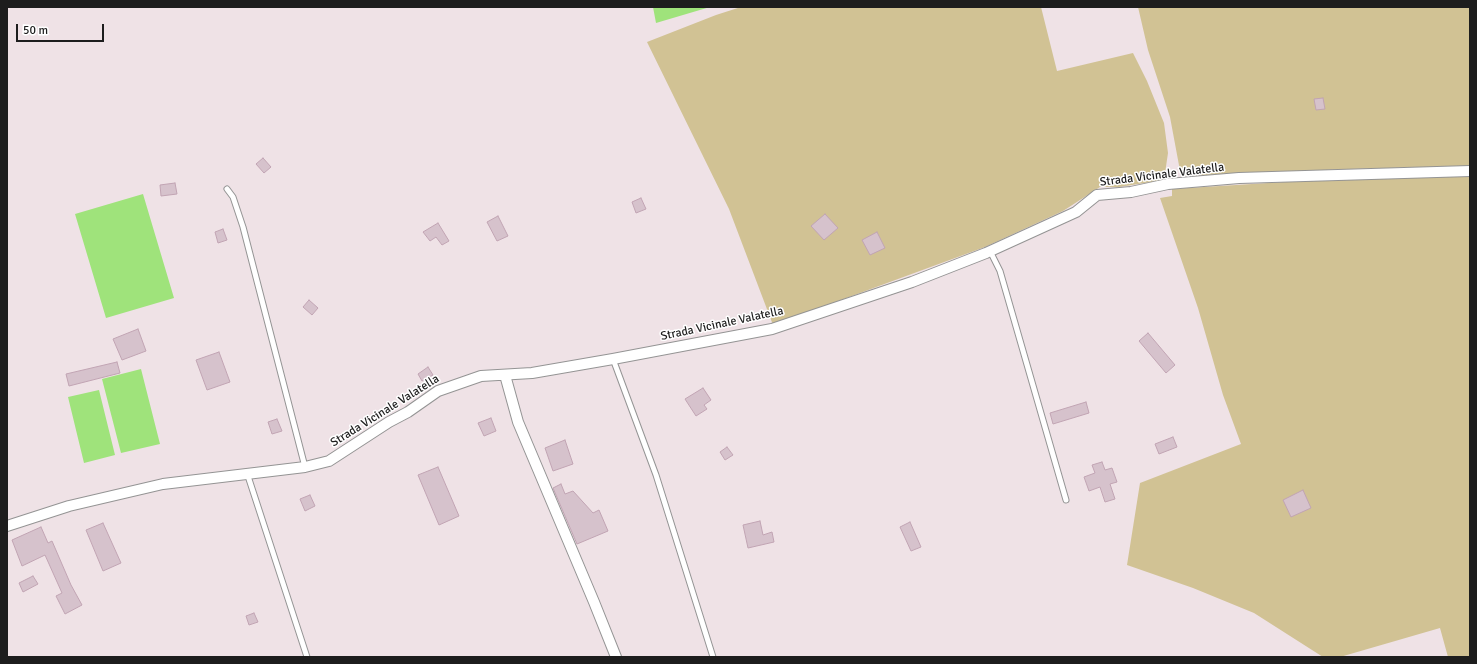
<!DOCTYPE html>
<html>
<head>
<meta charset="utf-8">
<style>
  body { margin:0 }
  #map { position:relative; width:1477px; height:664px; overflow:hidden; background:#efe2e6; font-family:Signika,sans-serif }
  canvas { display:block }
  .frame { position:absolute; inset:0; border:8px solid #1d1d1d; pointer-events:none }
  .scale { position:absolute; left:16px; top:24px; width:88px; height:18px; box-sizing:border-box; border:2px solid #1d1d1d; border-top:0; padding-left:5px; font-size:12px; line-height:14px; white-space:nowrap; color:#1d1d1d; -webkit-text-stroke:3px #fff; paint-order:stroke }
</style>
</head>
<body>
<div id="map">
<canvas width="1477" height="664"></canvas>
<div class="frame"></div>
<div class="scale">50 m</div>
</div>
<script>
const g = document.querySelector('canvas').getContext('2d');
g.lineJoin = 'round';
function fillPath(path, color) { g.fillStyle = color; g.fill(path, 'evenodd'); }
const toPath = rows => new Path2D(rows.map(r => 'M' + r).join(''));
function strokePath(path, color, width, dash) { g.strokeStyle = color; g.lineWidth = width; g.lineCap = dash ? 'butt' : 'round'; g.setLineDash(dash || []); g.stroke(path); }
function write(font, color, halo, rows, align = 'center') {
  g.font = font + ' Signika,sans-serif'; g.lineWidth = 3; g.setLineDash([]); g.textBaseline = 'middle'; g.strokeStyle = halo; g.fillStyle = color; for (const [text, x, y, turn = 0] of rows) {
    g.save(); g.translate(x, y); g.rotate((+turn || 0) * Math.PI / 180); g.textAlign = isNaN(turn) ? turn : align; if (halo) g.strokeText(text, 0, 0); g.fillText(text, 0, 0); g.restore();
  }
}
fillPath(toPath([
  [741,7,1041,7,1057,71,1133,53,1147,81,1164,123,1168,153,1164,180,1119,187,1100,187,1063,211,985,247,773,325,729,209,647,42,716,15],
  [1138,7,1470,7,1470,166,1351,169,1181,176,1170,117,1148,50],
  [1470,176,1470,657,1448,657,1440,628,1340,657,1323,657,1254,613,1193,588,1127,565,1140,483,1241,444,1223,395,1198,308,1160,198,1172,196,1172,189,1348,178]
]), '#d1c294');
fillPath(toPath([
  [653,7,710,7,656,23],
  [143,194,174,298,106,318,75,214],
  [141,369,160,444,121,453,102,379],
  [99,390,115,455,84,463,68,397]
]), '#9fe37b');
const building = toPath([
  [1323,98,1325,109,1316,110,1314,99,1323,98],
  [263,158,271,167,264,173,256,164,263,158],
  [175,183,177,194,161,196,160,185,175,183],
  [641,198,646,209,636,213,632,202,641,198],
  [825,214,838,228,824,240,811,226,825,214],
  [498,216,508,236,497,241,487,222,498,216],
  [438,223,449,241,442,245,436,237,430,241,423,232,438,223],
  [223,229,227,240,218,243,215,232,223,229],
  [877,232,885,248,870,255,862,240,877,232],
  [309,300,318,308,312,315,303,307,309,300],
  [138,329,146,351,122,360,113,339,138,329],
  [1148,333,1175,365,1166,373,1139,341,1148,333],
  [219,352,230,382,207,390,196,360,219,352],
  [117,362,120,373,69,386,66,374,117,362],
  [428,367,433,375,422,381,418,374,428,367],
  [703,388,711,400,704,405,707,409,696,416,685,399,703,388],
  [1086,402,1089,413,1053,424,1050,413,1086,402],
  [491,418,496,431,484,436,478,423,491,418],
  [277,419,282,431,272,434,268,422,277,419],
  [1173,437,1177,447,1159,454,1155,444,1173,437],
  [565,440,573,464,553,471,545,448,565,440],
  [727,447,733,455,725,460,720,452,727,447],
  [1102,462,1105,470,1112,468,1117,482,1110,484,1115,499,1105,502,1100,487,1089,491,1084,477,1095,473,1092,465,1102,462],
  [438,467,459,516,439,525,418,475,438,467],
  [561,484,565,494,573,491,593,513,599,510,608,531,577,544,553,488,561,484],
  [1303,490,1311,508,1291,517,1283,500,1303,490],
  [310,495,315,506,305,511,300,499,310,495],
  [760,521,763,535,772,532,774,542,748,548,743,525,760,521],
  [910,522,921,547,911,551,900,527,910,522],
  [103,523,121,563,103,571,86,530,103,523],
  [41,527,48,543,52,541,71,585,82,605,65,614,56,596,62,593,45,555,22,566,12,540,41,527],
  [33,576,38,584,23,592,19,583,33,576],
  [254,613,258,622,249,625,246,616,254,613]
]);
fillPath(building, '#d6c2cc');
strokePath(building, '#c1a4b3', 1);
const service = toPath([
  [227,189,233,197,243,227,305,467],
  [990,251,1000,271,1066,500],
  [613,359,656,475,713,657],
  [247,473,307,657]
]);
const minor = toPath([
  [505,375,518,422,594,602,616,657],
  [7,526,69,506,163,484,305,467,329,461,389,422,408,412,438,391,481,376,532,373,613,359,772,329,912,282,986,253,1076,212,1097,195,1131,192,1168,184,1239,178,1470,171]
]);
strokePath(service, '#949494', 7);
strokePath(minor, '#949494', 12);
strokePath(service, '#fff', 5);
strokePath(minor, '#fff', 10);
write('12px', '#1d1d1d', '#fff', [
  ["Strada Vicinale Valatella",1162,175,-7],
  ["Strada Vicinale Valatella",722,324,-12],
  ["Strada Vicinale Valatella",385,411,-32]
]);
</script>
</body>
</html>
